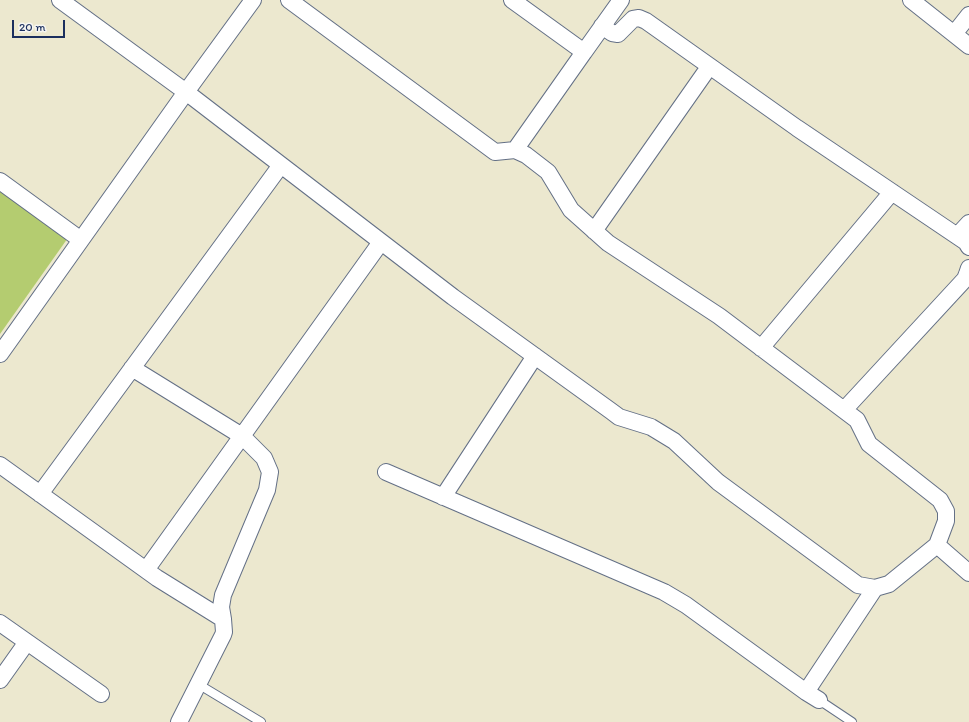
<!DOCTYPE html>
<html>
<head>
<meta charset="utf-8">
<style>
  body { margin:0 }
  #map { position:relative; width:969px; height:722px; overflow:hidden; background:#ece8cf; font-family:Itim,sans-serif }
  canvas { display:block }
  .scale { position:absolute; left:12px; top:20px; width:53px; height:18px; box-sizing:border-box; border:2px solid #1b2f5e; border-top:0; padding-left:5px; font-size:12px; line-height:14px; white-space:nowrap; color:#1b2f5e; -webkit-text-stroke:3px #f6f6f2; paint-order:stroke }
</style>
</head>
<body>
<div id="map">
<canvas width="969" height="722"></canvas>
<div class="scale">20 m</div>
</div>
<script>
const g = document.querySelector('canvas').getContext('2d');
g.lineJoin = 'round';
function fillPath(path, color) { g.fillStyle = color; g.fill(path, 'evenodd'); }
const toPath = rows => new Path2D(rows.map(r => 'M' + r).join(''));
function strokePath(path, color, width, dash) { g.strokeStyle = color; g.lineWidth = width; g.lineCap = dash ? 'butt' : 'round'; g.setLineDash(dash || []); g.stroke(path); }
fillPath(toPath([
  [0,184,70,235,0,334]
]), '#b4cc70');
const lane = toPath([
  [198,684,261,722],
  [819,700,852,722]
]);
const street = toPath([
  [60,0,186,92,453,297,611,411,619,417,651,427,674,441,718,482,858,585,875,588,889,584,937,545,969,573],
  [289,0,495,152,515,150,526,155,548,172,571,210,608,243,719,316,857,420,869,444,940,500,946,511,946,521,937,545],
  [512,0,584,52,621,0],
  [911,0,969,46],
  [602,26,612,33,618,34,633,19,639,18,646,21,797,128,966,242,969,247],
  [954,34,969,15],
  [515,150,584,52],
  [0,181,81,240],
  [594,231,709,67],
  [957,236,969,223],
  [761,348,892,192],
  [0,354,186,92,253,0],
  [132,368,242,436,264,458,270,472,267,490,223,595,221,607,223,619,224,632,223,635,179,722],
  [844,410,965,279,967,274,969,268],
  [0,465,157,578,223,619],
  [386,472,664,592,686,605,806,692,819,700],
  [40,494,281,165],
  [443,497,535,356],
  [146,570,381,242],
  [0,623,101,694],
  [0,680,27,642],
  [806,692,875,588]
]);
strokePath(lane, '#647086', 10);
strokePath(street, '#647086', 18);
strokePath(lane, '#fff', 8);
strokePath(street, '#fff', 16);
</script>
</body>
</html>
